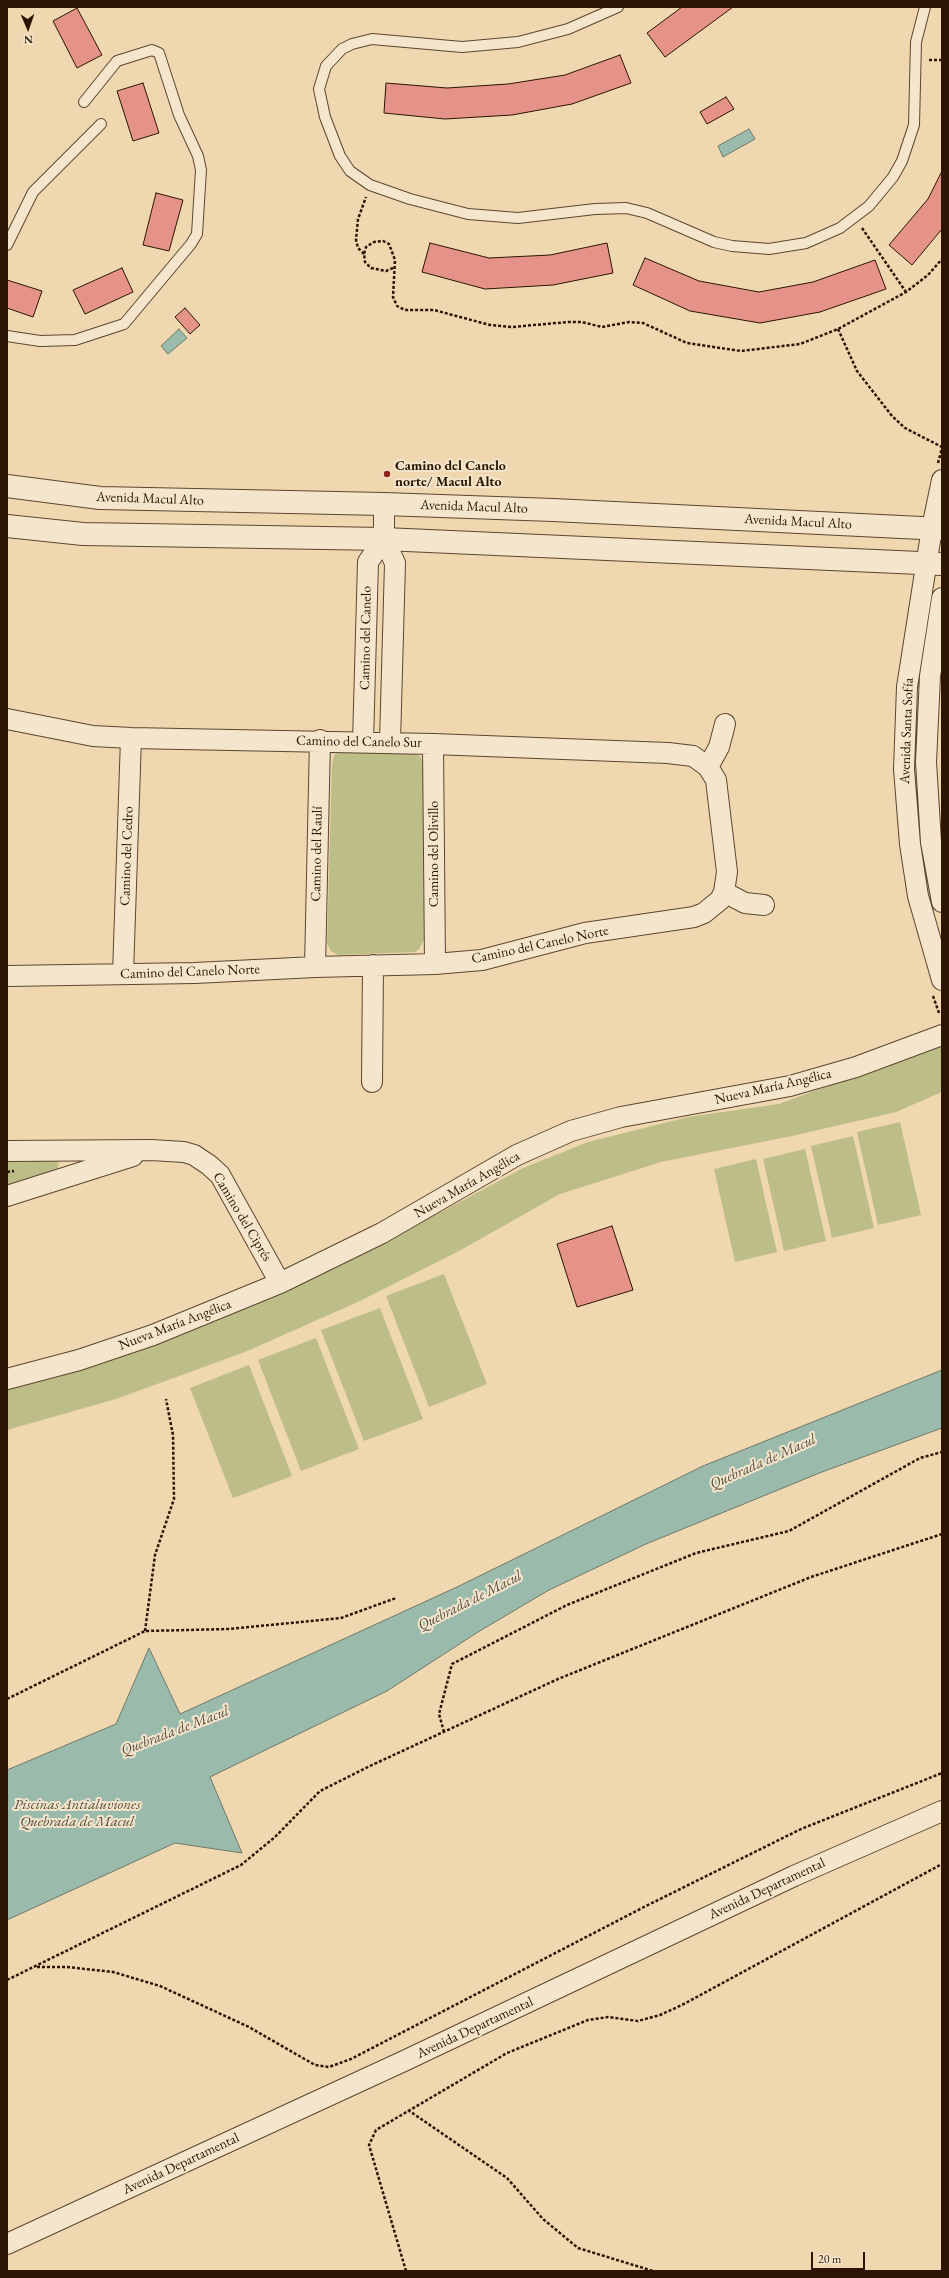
<!DOCTYPE html>
<html>
<head>
<meta charset="utf-8">
<style>
  body { margin:0 }
  #map { position:relative; width:949px; height:2278px; overflow:hidden; background:#efd7b0; font-family:"EB Garamond",serif }
  canvas { display:block }
  .frame { position:absolute; inset:0; border:8px solid #2b1502; pointer-events:none }
  .north { position:absolute; left:8px; top:8px; width:40px; height:40px; -webkit-text-stroke:3px #f5e5cc; paint-order:stroke; rotate:178deg; font-size:11px; font-weight:700; line-height:16px; text-align:center; color:#2b1502 }
  .north::after { content:''; display:block; margin:auto; width:14px; height:18px; background:#2b1502; clip-path:polygon(50% 0,100% 100%,50% 72%,0 100%) }
  .scale { position:absolute; left:811px; top:2252px; width:54px; height:18px; box-sizing:border-box; border:2px solid #2b1502; border-top:0; padding-left:5px; font-size:12px; line-height:14px; white-space:nowrap; color:#2b1502; -webkit-text-stroke:3px #f5e5cc; paint-order:stroke }
</style>
</head>
<body>
<div id="map">
<canvas width="949" height="2278"></canvas>
<div class="frame"></div>
<div class="north">N</div>
<div class="scale">20 m</div>
</div>
<script>
const g = document.querySelector('canvas').getContext('2d');
g.lineJoin = 'round';
function fillPath(path, color) { g.fillStyle = color; g.fill(path, 'evenodd'); }
const toPath = rows => new Path2D(rows.map(r => 'M' + r).join(''));
function strokePath(path, color, width, dash) { g.strokeStyle = color; g.lineWidth = width; g.lineCap = dash ? 'butt' : 'round'; g.setLineDash(dash || []); g.stroke(path); }
function write(font, color, halo, rows, align = 'center') {
  g.font = font + ' "EB Garamond",serif'; g.lineWidth = 4; g.setLineDash([]); g.textBaseline = 'middle'; g.strokeStyle = halo; g.fillStyle = color; for (const [text, x, y, turn = 0] of rows) {
    g.save(); g.translate(x, y); g.rotate((+turn || 0) * Math.PI / 180); g.textAlign = isNaN(turn) ? turn : align; if (halo) g.strokeText(text, 0, 0); g.fillText(text, 0, 0); g.restore();
  }
}
fillPath(toPath([
  [341,751,412,752,421,757,423,768,424,940,419,949,415,952,338,955,331,951,327,943,332,765,334,755],
  [942,1044,942,1092,896,1112,792,1136,661,1162,560,1194,459,1251,360,1301,245,1352,116,1399,7,1430,7,1389,77,1371,281,1292,443,1211,523,1168,588,1142,688,1117,779,1104],
  [900,1122,921,1215,878,1225,857,1132],
  [853,1136,874,1228,832,1238,811,1146],
  [805,1149,826,1241,784,1251,763,1159],
  [59,1159,58,1169,7,1185,7,1160],
  [756,1159,777,1252,735,1262,714,1169],
  [444,1274,487,1384,429,1407,386,1296],
  [380,1308,423,1419,364,1441,321,1330],
  [316,1338,359,1449,301,1471,258,1360],
  [249,1365,292,1476,233,1498,190,1388]
]), '#bdbd88');
const water = toPath([
  [749,129,755,139,723,157,718,146,749,129],
  [179,329,187,338,168,354,161,346,179,329],
  [942,1370,942,1428,822,1472,729,1510,646,1544,549,1590,478,1632,387,1691,210,1777,242,1853,175,1843,7,1920,7,1770,116,1724,149,1648,180,1714,457,1587,703,1466,942,1370]
]);
fillPath(water, '#9abaab');
strokePath(water, '#6e7867', 1);
const building = toPath([
  [682,7,733,7,665,57,647,33,682,7],
  [77,8,102,55,77,68,53,21,77,8],
  [620,55,631,83,572,104,512,115,445,119,384,113,386,83,447,88,508,84,565,75,620,55],
  [143,83,159,133,133,141,117,91,143,83],
  [726,97,734,109,707,124,700,112,726,97],
  [942,171,942,229,912,265,889,245,928,199,942,171],
  [156,193,183,200,169,251,143,245,156,193],
  [430,243,489,258,550,255,607,243,613,273,553,285,485,289,422,272,430,243],
  [645,258,699,281,759,292,813,282,875,260,886,289,820,312,760,323,690,311,633,285,645,258],
  [122,268,133,292,85,314,73,290,122,268],
  [7,280,42,291,33,317,7,308,7,280],
  [185,308,200,325,190,334,175,317,185,308],
  [612,1226,633,1290,577,1307,557,1244,612,1226]
]);
fillPath(building, '#e59388');
strokePath(building, '#2b1502', 1);
const service = toPath([
  [618,7,568,29,518,42,462,47,372,39,352,44,342,49,326,66,319,89,325,117,340,156,350,171,370,185,410,199,468,214,518,218,595,209,626,208,647,213,714,242,732,246,769,249,806,243,840,228,869,206,893,177,902,161,914,125,916,42,925,7],
  [7,245,33,192,101,124],
  [7,336,40,341,75,340,124,324,191,244,197,234,201,170,198,156,179,115,159,53,152,50,117,61,84,102]
]);
const minor = toPath([
  [942,480,932,528,907,687,904,769,910,844,918,896,942,980],
  [384,504,384,539,395,563,390,742],
  [942,598,930,676,926,762,931,842,942,902],
  [7,719,93,736,131,738,433,744,668,753,693,756,708,767,716,780,727,872,724,892,720,900,704,913,694,917,585,933,482,960,435,964,315,967,195,973,7,976],
  [363,742,368,562,384,539],
  [433,744,435,964],
  [708,767,719,747,725,724],
  [724,892,745,903,764,905],
  [315,967,320,740],
  [123,974,131,738],
  [372,1082,373,965],
  [7,1151,151,1150,184,1152,194,1155,209,1165,220,1175,280,1283],
  [7,1196,133,1156],
  [7,1379,79,1360,153,1335,280,1283,382,1233,517,1155,571,1131,621,1117,790,1086,856,1067,942,1035],
  [7,2244,404,2061,794,1876,942,1811]
]);
const tertiary = toPath([
  [7,486,100,498,384,504,553,510,942,529],
  [7,526,83,534,384,539,942,564]
]);
strokePath(service, '#5c462e', 12);
strokePath(minor, '#5c462e', 22);
strokePath(tertiary, '#5c462e', 24);
strokePath(toPath([
  [929,60,942,60],
  [862,228,906,292],
  [364,254,358,248,356,240,358,219,366,197],
  [393,268,386,271,371,268,365,262,364,254,366,247,374,242,383,241,389,244,395,260,393,297,397,306,405,310,434,310,490,325,512,327,568,322,582,322,602,327,629,322,643,323,687,343,741,351,800,344,838,329,906,292,928,275,942,259],
  [838,329,857,371,892,416,905,428,942,447],
  [938,463,942,448],
  [933,996,939,1013],
  [7,1172,14,1171],
  [145,1631,155,1555,174,1499,173,1435,166,1399],
  [7,1699,145,1631,229,1629,341,1618,396,1598],
  [444,1732,439,1714,452,1664,567,1605,696,1553,789,1531,920,1458,942,1452],
  [37,1967,67,1967,113,1972,160,1986,249,2027,315,2065,329,2067,351,2059,644,1907,801,1829,942,1773],
  [7,1980,241,1865,275,1837,320,1791,372,1765,558,1679,811,1577,942,1534],
  [408,2110,507,2178,543,2219,578,2248,653,2271],
  [406,2271,369,2145,376,2130,507,2053,588,2020,608,2017,638,2021,660,2015,682,2005,942,1864]
]), '#2b1502', 2.5, [3, 2]);
strokePath(service, '#f5e5cc', 10);
strokePath(minor, '#f5e5cc', 20);
strokePath(tertiary, '#f5e5cc', 22);
for (const [x, y, r, color] of [
  [387,474,4,"#8f2418"]
]) { const dot = new Path2D(); dot.arc(x, y, r, 0, 2 * Math.PI); g.fillStyle = color; g.fill(dot); strokePath(dot, '#f5e5cc', 1.5); }
write('bold 14px', '#2b1502', '#f5e5cc', [
  ["Camino del Canelo",395,466],
  ["norte/ Macul Alto",395,482]
], 'left');
write('14px', '#2b1502', '#f5e5cc', [
  ["Avenida Macul Alto",150,499,2],
  ["Avenida Macul Alto",474,507,2],
  ["Avenida Macul Alto",798,522,3],
  ["Camino del Canelo",366,638,-89],
  ["Avenida Santa Sofía",907,731,-88],
  ["Camino del Canelo Sur",359,742,1],
  ["Camino del Raulí",317,854,-89],
  ["Camino del Olivillo",434,854,-90],
  ["Camino del Cedro",127,856,-88],
  ["Camino del Canelo Norte",540,945,-12],
  ["Camino del Canelo Norte",190,972,-2],
  ["Nueva María Angélica",773,1087,-13],
  ["Nueva María Angélica",467,1185,-30],
  ["Camino del Ciprés",242,1217,59],
  ["Nueva María Angélica",175,1325,-21],
  ["Avenida Departamental",767,1889,-25],
  ["Avenida Departamental",475,2028,-25],
  ["Avenida Departamental",181,2164,-25]
]);
write('italic 15px', '#524f3d', '#f5e5cc', [
  ["Quebrada de Macul",763,1462,-24],
  ["Quebrada de Macul",470,1601,-27],
  ["Quebrada de Macul",175,1731,-21],
  ["Piscinas Antialuviones",77,1805],
  ["Quebrada de Macul",77,1822]
]);
</script>
</body>
</html>
